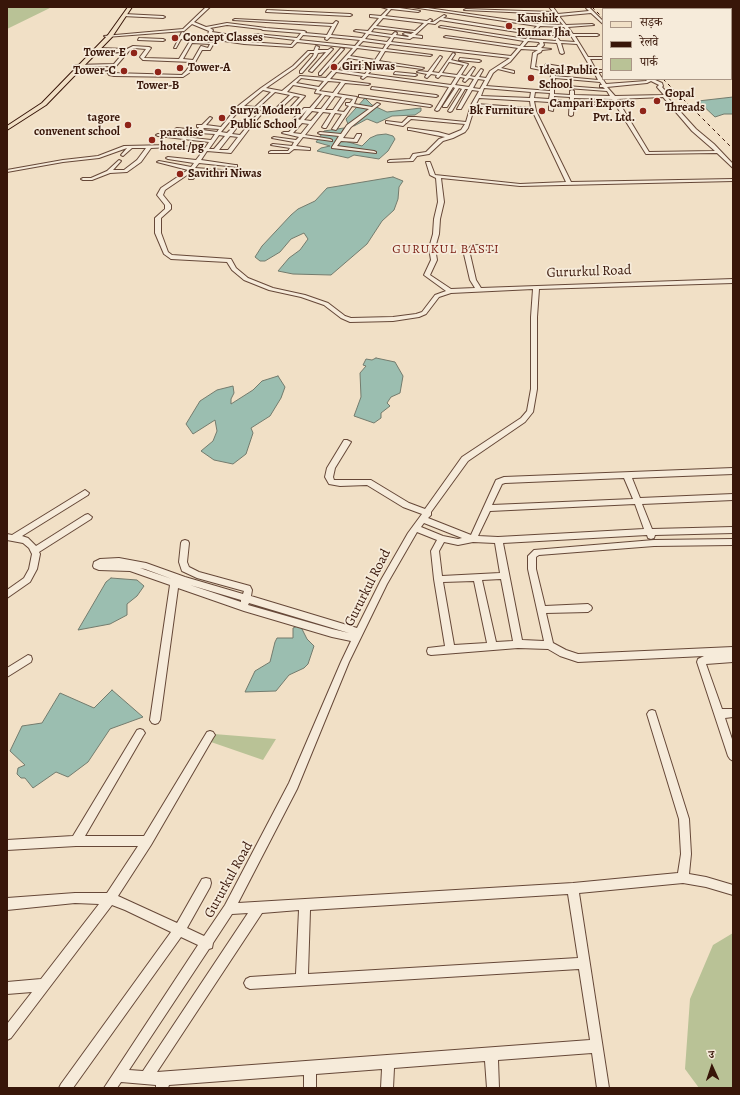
<!DOCTYPE html>
<html>
<head>
<meta charset="utf-8">
<style>
  body { margin:0 }
  #map { position:relative; width:740px; height:1095px; overflow:hidden; background:#f1e0c6; font-family:Alegreya,"Noto Serif Devanagari",serif }
  canvas { display:block }
  .frame { position:absolute; inset:0; border:8px solid #381609; pointer-events:none }
  .legend { position:absolute; left:602px; top:8px; width:130px; height:72px; box-sizing:border-box; background:#f6ebda; border:1px solid #aa9686; margin:0; padding:5px 7px; list-style:none; font-size:12px; color:#381609 }
  .legend li { display:flex; align-items:center; gap:8px; height:20px }
  .legend b { width:20px; border:1px solid #aa9686 }
  .north { position:absolute; left:692px; top:1047px; width:40px; height:40px; -webkit-text-stroke:3px #f6ebda; paint-order:stroke; rotate:357deg; font-size:11px; font-weight:700; line-height:16px; text-align:center; color:#381609 }
  .north::after { content:''; display:block; margin:auto; width:14px; height:18px; background:#381609; clip-path:polygon(50% 0,100% 100%,50% 72%,0 100%) }
</style>
</head>
<body>
<div id="map">
<canvas width="740" height="1095"></canvas>
<div class="frame"></div>
<ul class="legend">
<li><b style="height:5px;background:#f1e0c6"></b>सड़क</li>
<li><b style="height:5px;background:#381609"></b>रेलवे</li>
<li><b style="height:11px;background:#b9c296"></b>पार्क</li>
</ul>
<div class="north">उ</div>
</div>
<script>
const g = document.querySelector('canvas').getContext('2d');
g.lineJoin = 'round';
function fillPath(path, color) { g.fillStyle = color; g.fill(path, 'evenodd'); }
const toPath = rows => new Path2D(rows.map(r => 'M' + r).join(''));
function strokePath(path, color, width, dash) { g.strokeStyle = color; g.lineWidth = width; g.lineCap = dash ? 'butt' : 'round'; g.setLineDash(dash || []); g.stroke(path); }
function write(font, color, halo, rows, align = 'center') {
  g.font = font + ' Alegreya,serif'; g.lineWidth = 3.5; g.setLineDash([]); g.textBaseline = 'middle'; g.strokeStyle = halo; g.fillStyle = color; for (const [text, x, y, turn = 0] of rows) {
    g.save(); g.translate(x, y); g.rotate((+turn || 0) * Math.PI / 180); g.textAlign = isNaN(turn) ? turn : align; if (halo) g.strokeText(text, 0, 0); g.fillText(text, 0, 0); g.restore();
  }
}
fillPath(toPath([
  [7,7,52,7,7,29],
  [214,734,276,739,263,760,211,742],
  [733,933,733,1088,699,1088,685,1069,690,999,713,945]
]), '#b9c296');
const water = toPath([
  [733,97,733,114,724,114,715,117,698,101,733,97],
  [365,98,372,105,387,112,421,108,421,111,415,115,392,116,377,123,367,119,354,126,348,124,346,119,365,98],
  [344,128,338,139,362,146,370,138,377,135,386,134,393,136,395,139,388,151,379,159,354,155,348,158,317,151,321,148,330,146,316,142,324,131,344,128],
  [393,177,403,181,399,187,398,199,394,210,382,221,367,244,331,275,293,274,278,271,289,258,300,250,308,239,304,233,291,239,280,252,265,261,260,261,255,257,262,246,291,215,298,209,315,201,327,188,393,177],
  [376,358,395,362,403,376,400,393,391,397,387,403,390,406,381,413,381,418,374,423,354,416,361,397,360,373,366,366,363,365,366,359,372,360,376,358],
  [278,376,285,387,281,398,270,416,251,428,253,433,246,454,233,464,214,460,201,451,213,441,217,431,215,420,193,434,186,424,200,401,217,390,233,386,234,393,231,399,231,404,253,390,262,381,278,376],
  [111,578,137,580,144,586,137,596,127,604,127,615,110,624,78,630,106,582,111,578],
  [300,625,307,639,314,646,308,664,304,668,289,675,276,691,245,692,255,671,270,662,275,642,277,638,293,638,293,628,300,625],
  [112,690,143,717,110,729,88,762,68,777,56,772,33,788,25,778,21,778,17,774,18,768,25,765,10,751,22,726,42,723,60,693,94,708,112,690]
]);
fillPath(water, '#9bbeb0');
strokePath(water, '#737b6d', 1);
const minor = toPath([
  [206,7,210,7,194,22,206,27,227,23,266,28,304,31,306,32,305,33,327,35,332,26,233,20,235,19,333,24,336,21,338,22,331,35,362,38,366,33,354,31,356,30,368,31,379,18,370,17,370,15,381,16,388,9,381,7,393,7,420,11,418,12,391,9,385,16,427,21,430,19,432,20,430,22,433,22,444,15,446,16,443,18,531,32,537,26,412,7,421,7,538,24,545,17,547,18,542,24,563,25,554,14,464,10,466,9,553,12,549,7,553,7,558,14,589,11,586,8,589,7,603,21,603,24,591,13,559,16,566,25,592,24,594,25,568,27,573,34,597,34,599,35,597,36,575,36,588,57,603,57,603,59,590,59,596,70,603,70,603,72,598,72,606,84,646,81,648,79,653,79,662,83,663,86,662,87,668,94,667,97,696,129,714,144,733,164,733,168,717,153,646,154,612,99,574,98,573,115,571,116,569,115,570,97,554,96,554,99,562,101,560,102,554,102,553,111,549,110,549,102,534,101,536,111,571,182,733,179,733,181,520,186,441,178,444,202,440,219,439,234,435,248,437,260,430,275,451,289,475,288,470,280,464,254,471,246,473,245,493,246,496,248,493,250,474,249,470,254,476,280,481,288,733,279,733,283,539,289,537,317,537,389,533,412,525,422,468,461,431,512,431,515,428,518,471,535,496,480,504,477,733,468,733,474,632,478,640,498,733,494,733,500,642,504,652,529,733,527,733,533,655,535,654,538,651,539,648,538,647,535,503,543,522,640,544,641,528,569,528,556,534,550,654,540,733,539,733,545,654,546,539,555,536,557,536,569,545,606,588,604,591,606,592,608,591,610,588,612,546,613,553,643,566,650,578,654,733,647,733,662,706,664,722,709,733,709,733,717,725,718,733,742,733,761,730,759,728,756,697,662,698,659,704,656,578,662,560,656,548,649,518,648,431,655,428,654,427,651,428,648,445,646,434,579,431,551,437,540,417,532,387,584,349,662,297,789,238,903,573,883,678,873,681,854,679,819,647,714,649,711,652,710,655,711,689,819,691,854,689,874,706,877,733,885,733,895,706,887,683,883,579,893,609,1088,597,1088,592,1053,498,1060,499,1088,487,1088,485,1061,394,1068,393,1088,381,1088,382,1069,316,1074,316,1088,304,1088,304,1075,169,1085,168,1088,156,1088,156,1085,121,1082,117,1088,104,1088,198,945,181,937,73,1088,59,1088,61,1084,171,932,125,910,112,905,11,1038,7,1040,7,1024,32,992,7,994,7,982,41,979,99,904,75,903,7,910,7,898,75,893,107,893,138,846,76,846,7,850,7,840,73,836,137,730,140,729,143,730,145,733,143,736,85,836,144,836,207,732,210,731,213,732,215,735,213,738,151,845,118,896,177,923,202,879,206,878,210,879,211,883,210,887,187,928,204,936,225,905,289,783,341,662,351,641,332,637,244,611,178,588,160,720,158,723,155,724,152,723,150,720,170,585,130,571,99,570,94,568,93,566,94,562,100,559,119,558,146,563,185,577,243,594,244,591,197,578,182,571,179,562,181,543,182,541,185,540,188,541,189,543,187,562,189,567,199,572,250,586,252,590,251,596,357,628,381,580,408,533,422,514,403,507,367,485,340,486,329,484,325,477,327,468,344,440,347,440,351,442,335,468,333,477,334,480,371,480,409,503,425,509,462,457,521,418,527,411,531,389,531,317,533,289,451,293,439,297,426,314,419,317,393,321,350,322,341,318,324,305,301,297,269,290,244,280,232,270,227,262,171,259,164,254,155,233,155,218,165,209,165,205,157,195,161,188,188,170,157,162,159,161,191,167,194,163,168,159,166,158,168,157,196,160,203,151,171,147,151,148,141,162,127,172,110,173,92,180,83,180,81,179,83,178,91,178,107,171,119,160,121,161,113,170,124,170,137,160,146,148,132,148,123,156,121,155,127,148,99,158,63,162,7,172,7,170,63,160,98,156,124,146,171,145,205,148,209,142,158,136,156,135,158,134,211,140,215,134,199,133,195,136,193,135,195,132,175,129,177,128,197,130,199,127,197,127,197,125,202,125,210,117,212,118,206,125,221,127,238,106,261,88,293,66,308,51,314,51,316,46,319,47,318,50,328,50,331,48,333,49,312,72,309,71,326,52,318,53,316,57,302,73,300,73,300,71,313,56,314,53,310,53,295,68,266,88,282,91,300,76,326,78,353,48,297,42,292,47,244,44,211,39,209,40,181,39,176,48,174,48,182,32,185,33,183,37,207,38,209,31,192,24,184,31,106,37,104,36,183,29,206,7],
  [383,18,424,23,415,31,376,26,383,18],
  [440,20,530,34,526,39,441,26,439,27,524,41,520,46,446,36,444,37,518,48,511,56,391,42,394,37,410,39,413,37,422,38,422,36,415,35,428,23,435,24,440,20],
  [227,25,261,29,263,30,301,33,297,38,256,34,254,35,295,40,291,45,249,42,252,40,258,39,212,32,213,30,210,28,227,25],
  [540,26,564,27,569,34,535,32,540,26],
  [374,28,413,32,414,32,411,34,405,33,403,34,409,36,408,37,396,35,397,33,395,32,392,35,371,32,374,28],
  [212,34,249,39,243,42,211,37,212,34],
  [369,34,391,37,387,42,365,39,369,34],
  [533,34,571,36,575,42,560,41,557,37,555,38,556,41,529,39,533,34],
  [303,35,326,37,325,39,327,40,330,37,360,40,355,46,299,40,303,35],
  [363,41,386,44,383,49,358,46,363,41],
  [528,41,539,42,540,44,538,45,537,47,523,47,528,41],
  [543,42,557,43,560,53,562,54,564,53,561,43,577,44,592,70,580,70,546,64,545,66,580,72,594,72,598,80,555,76,554,70,535,67,537,54,541,52,542,50,551,49,541,48,544,45,543,42],
  [390,44,510,58,490,71,486,78,479,77,483,70,481,69,475,77,470,76,475,68,473,67,466,76,461,75,468,64,451,60,455,54,453,53,439,73,432,72,442,57,440,56,428,72,419,71,417,72,427,74,425,77,427,78,431,74,437,75,436,77,438,78,441,75,456,77,451,85,368,74,378,63,422,69,424,68,379,61,385,51,430,56,432,55,386,49,390,44],
  [357,48,381,51,375,60,350,56,357,48],
  [521,49,538,50,533,53,531,68,551,72,550,91,486,86,493,73,498,69,514,73,514,71,501,68,510,62,521,49],
  [348,58,374,62,371,66,344,63,348,58],
  [449,62,464,65,457,75,442,73,449,62],
  [342,65,369,68,365,74,338,70,342,65],
  [336,72,363,76,361,78,363,79,367,76,449,87,435,110,437,111,439,110,453,87,455,88,443,106,443,107,447,107,459,88,462,89,448,111,450,112,452,111,465,89,468,89,457,109,461,109,472,90,479,91,471,105,466,122,416,117,408,117,402,123,386,121,386,123,403,126,411,119,465,124,461,130,449,135,438,132,408,128,408,130,410,130,445,137,439,139,426,152,413,154,410,159,390,160,388,161,388,162,413,161,417,156,429,154,443,141,453,138,465,132,468,128,475,106,532,110,566,182,520,184,435,175,430,162,426,162,430,175,436,178,438,202,434,219,433,234,429,248,431,260,424,275,446,291,435,295,422,312,416,314,393,317,351,318,345,316,328,303,305,295,273,288,248,278,236,268,231,259,172,255,168,252,161,233,161,218,171,209,171,205,163,195,165,190,193,171,196,171,189,177,189,179,193,179,202,171,222,172,224,171,222,170,195,168,199,163,237,167,237,165,235,165,201,160,207,151,231,153,253,124,265,110,291,112,305,96,287,92,293,85,317,89,315,93,322,94,310,108,304,108,293,119,293,121,298,122,289,132,284,132,282,133,299,137,296,140,274,137,272,138,294,142,292,146,273,144,271,145,290,148,288,151,271,151,269,152,269,153,289,153,294,149,310,150,310,148,296,146,303,137,332,141,332,140,330,139,305,135,323,112,331,113,322,127,324,128,326,128,335,113,342,114,332,129,336,130,352,106,369,109,347,125,341,134,320,132,318,133,320,134,339,136,332,147,332,148,376,153,376,152,374,151,337,146,341,141,357,142,361,135,361,134,357,134,354,139,343,138,351,127,380,104,377,103,372,107,354,104,357,97,337,94,345,83,368,85,370,84,330,79,336,72],
  [460,77,465,78,463,81,465,82,469,78,474,79,469,87,455,85,460,77],
  [301,78,324,81,319,87,296,83,301,78],
  [555,78,600,82,602,85,600,85,600,87,603,87,605,89,554,85,555,78],
  [478,79,485,80,480,89,473,88,478,79],
  [328,81,341,82,333,93,319,91,328,81],
  [651,81,659,85,657,87,664,95,615,96,607,87,647,83,651,81],
  [554,87,607,91,610,96,574,95,574,91,572,90,570,91,570,95,554,94,554,87],
  [484,88,531,92,530,98,481,96,484,88],
  [263,90,271,92,255,107,244,106,263,90],
  [275,92,290,95,275,109,259,107,275,92],
  [535,92,550,93,549,99,534,98,535,92],
  [325,95,331,96,321,109,314,109,325,95],
  [294,96,300,97,288,110,280,109,294,96],
  [335,96,342,97,333,110,325,110,335,96],
  [663,97,692,131,715,151,649,152,617,99,663,97],
  [346,98,353,99,350,103,346,103,346,105,349,106,344,112,337,111,346,98],
  [479,98,530,101,531,108,476,104,479,98],
  [241,108,261,110,240,135,232,134,241,122,239,121,227,133,221,132,241,108],
  [307,110,300,120,298,119,307,110],
  [312,111,319,112,311,121,304,120,312,111],
  [302,123,309,124,301,134,293,133,302,123],
  [204,128,219,129,217,132,202,130,204,128],
  [219,135,225,136,214,149,209,149,219,135],
  [230,136,238,137,228,150,219,150,230,136],
  [624,478,633,499,492,505,502,484,505,483,624,478],
  [635,504,644,529,498,537,478,536,490,511,635,504],
  [424,523,462,538,458,539,443,536,421,527,424,523],
  [444,542,458,545,473,542,495,543,500,573,442,576,439,551,444,542],
  [140,568,145,569,172,579,140,568],
  [501,579,513,641,496,642,482,580,501,579],
  [474,581,487,643,454,645,443,582,474,581],
  [190,585,241,600,241,602,190,585],
  [249,603,349,633,332,629,248,605,249,603],
  [568,894,578,958,308,974,310,910,568,894],
  [299,910,296,974,250,977,246,979,244,983,246,987,250,989,579,969,590,1040,157,1072,262,913,299,910],
  [248,913,143,1071,129,1070,209,949,212,948,213,943,232,914,248,913],
  [267,10,350,14,352,15,350,16,266,12,267,10],
  [124,14,163,16,165,17,163,18,123,16,124,14],
  [139,38,163,39,165,40,163,41,138,40,139,38],
  [190,41,214,43,210,50,202,50,189,73,183,77,114,76,109,75,107,72,112,66,76,67,74,66,76,65,114,64,125,51,96,50,97,48,127,49,133,46,149,47,151,48,144,58,179,59,190,41],
  [192,43,210,44,208,48,201,46,193,60,183,59,192,43],
  [134,48,146,49,140,57,143,60,192,62,186,71,182,75,112,73,111,72,129,51,134,48],
  [341,48,344,49,321,75,319,75,319,73,341,48],
  [460,58,479,60,481,61,479,62,459,60,460,58],
  [395,72,415,74,417,75,415,76,394,74,395,72],
  [372,87,436,95,438,96,436,97,371,89,372,87],
  [360,95,430,105,432,106,430,107,359,97,359,95,360,95],
  [587,102,602,103,604,104,602,105,586,104,585,103,587,102],
  [85,490,89,493,88,495,22,536,28,538,36,546,85,515,88,514,92,517,91,519,39,552,40,554,37,569,30,582,7,598,7,590,24,578,29,569,32,554,29,548,23,543,7,540,7,534,12,535,85,490],
  [28,655,31,656,32,659,31,662,7,677,7,668,28,655]
]);
const major = toPath([
  [128,7,132,7,112,37,46,105,7,130,7,126,42,103,108,35,128,7]
]);
strokePath(minor, '#664838', 2);
strokePath(major, '#381609', 2);
fillPath(minor, '#f6ebda');
fillPath(major, '#f1e0c6');
strokePath(toPath([
  [592,7,603,18],
  [663,79,733,149]
]), '#381609', 1, [3.5, 3.5]);
for (const [x, y, r, color] of [
  [509,26,4,"#8f2418"],
  [175,38,4,"#8f2418"],
  [134,53,4,"#8f2418"],
  [334,67,4,"#8f2418"],
  [180,68,4,"#8f2418"],
  [124,71,4,"#8f2418"],
  [158,72,4,"#8f2418"],
  [531,78,4,"#8f2418"],
  [657,101,4,"#8f2418"],
  [542,111,4,"#8f2418"],
  [643,111,4,"#8f2418"],
  [222,118,4,"#8f2418"],
  [128,125,4,"#8f2418"],
  [152,140,4,"#8f2418"],
  [180,174,4,"#8f2418"]
]) { const dot = new Path2D(); dot.arc(x, y, r, 0, 2 * Math.PI); g.fillStyle = color; g.fill(dot); strokePath(dot, '#f6ebda', 1.5); }
write('bold 12px', '#381609', '#f6ebda', [
  ["Kaushik",517,19],
  ["Kumar Jha",517,33],
  ["Concept Classes",183,38],
  ["Tower-E",126,53,"right"],
  ["Giri Niwas",342,67],
  ["Tower-A",188,68],
  ["Tower-C",116,71,"right"],
  ["Ideal Public",539,71],
  ["School",539,85],
  ["Tower-B",158,86,"center"],
  ["Gopal",665,94],
  ["Threads",665,108],
  ["Campari Exports",635,104,"right"],
  ["Pvt. Ltd.",635,118,"right"],
  ["Surya Modern",230,111],
  ["Public School",230,125],
  ["Bk Furniture",534,111,"right"],
  ["tagore",120,118,"right"],
  ["convenent school",120,132,"right"],
  ["paradise",160,133],
  ["hotel /pg",160,147],
  ["Savithri Niwas",188,174]
], 'left');
g.letterSpacing = '1px';
write('13px', '#7a1f14', '#f6ebda', [
  ["GURUKUL BASTI",446,250]
]);
g.letterSpacing = '0px';
write('14px', '#381609', '#f6ebda', [
  ["Gururkul Road",589,272,-2],
  ["Gururkul Road",368,588,-63],
  ["Gururkul Road",229,880,-61]
]);
</script>
</body>
</html>
